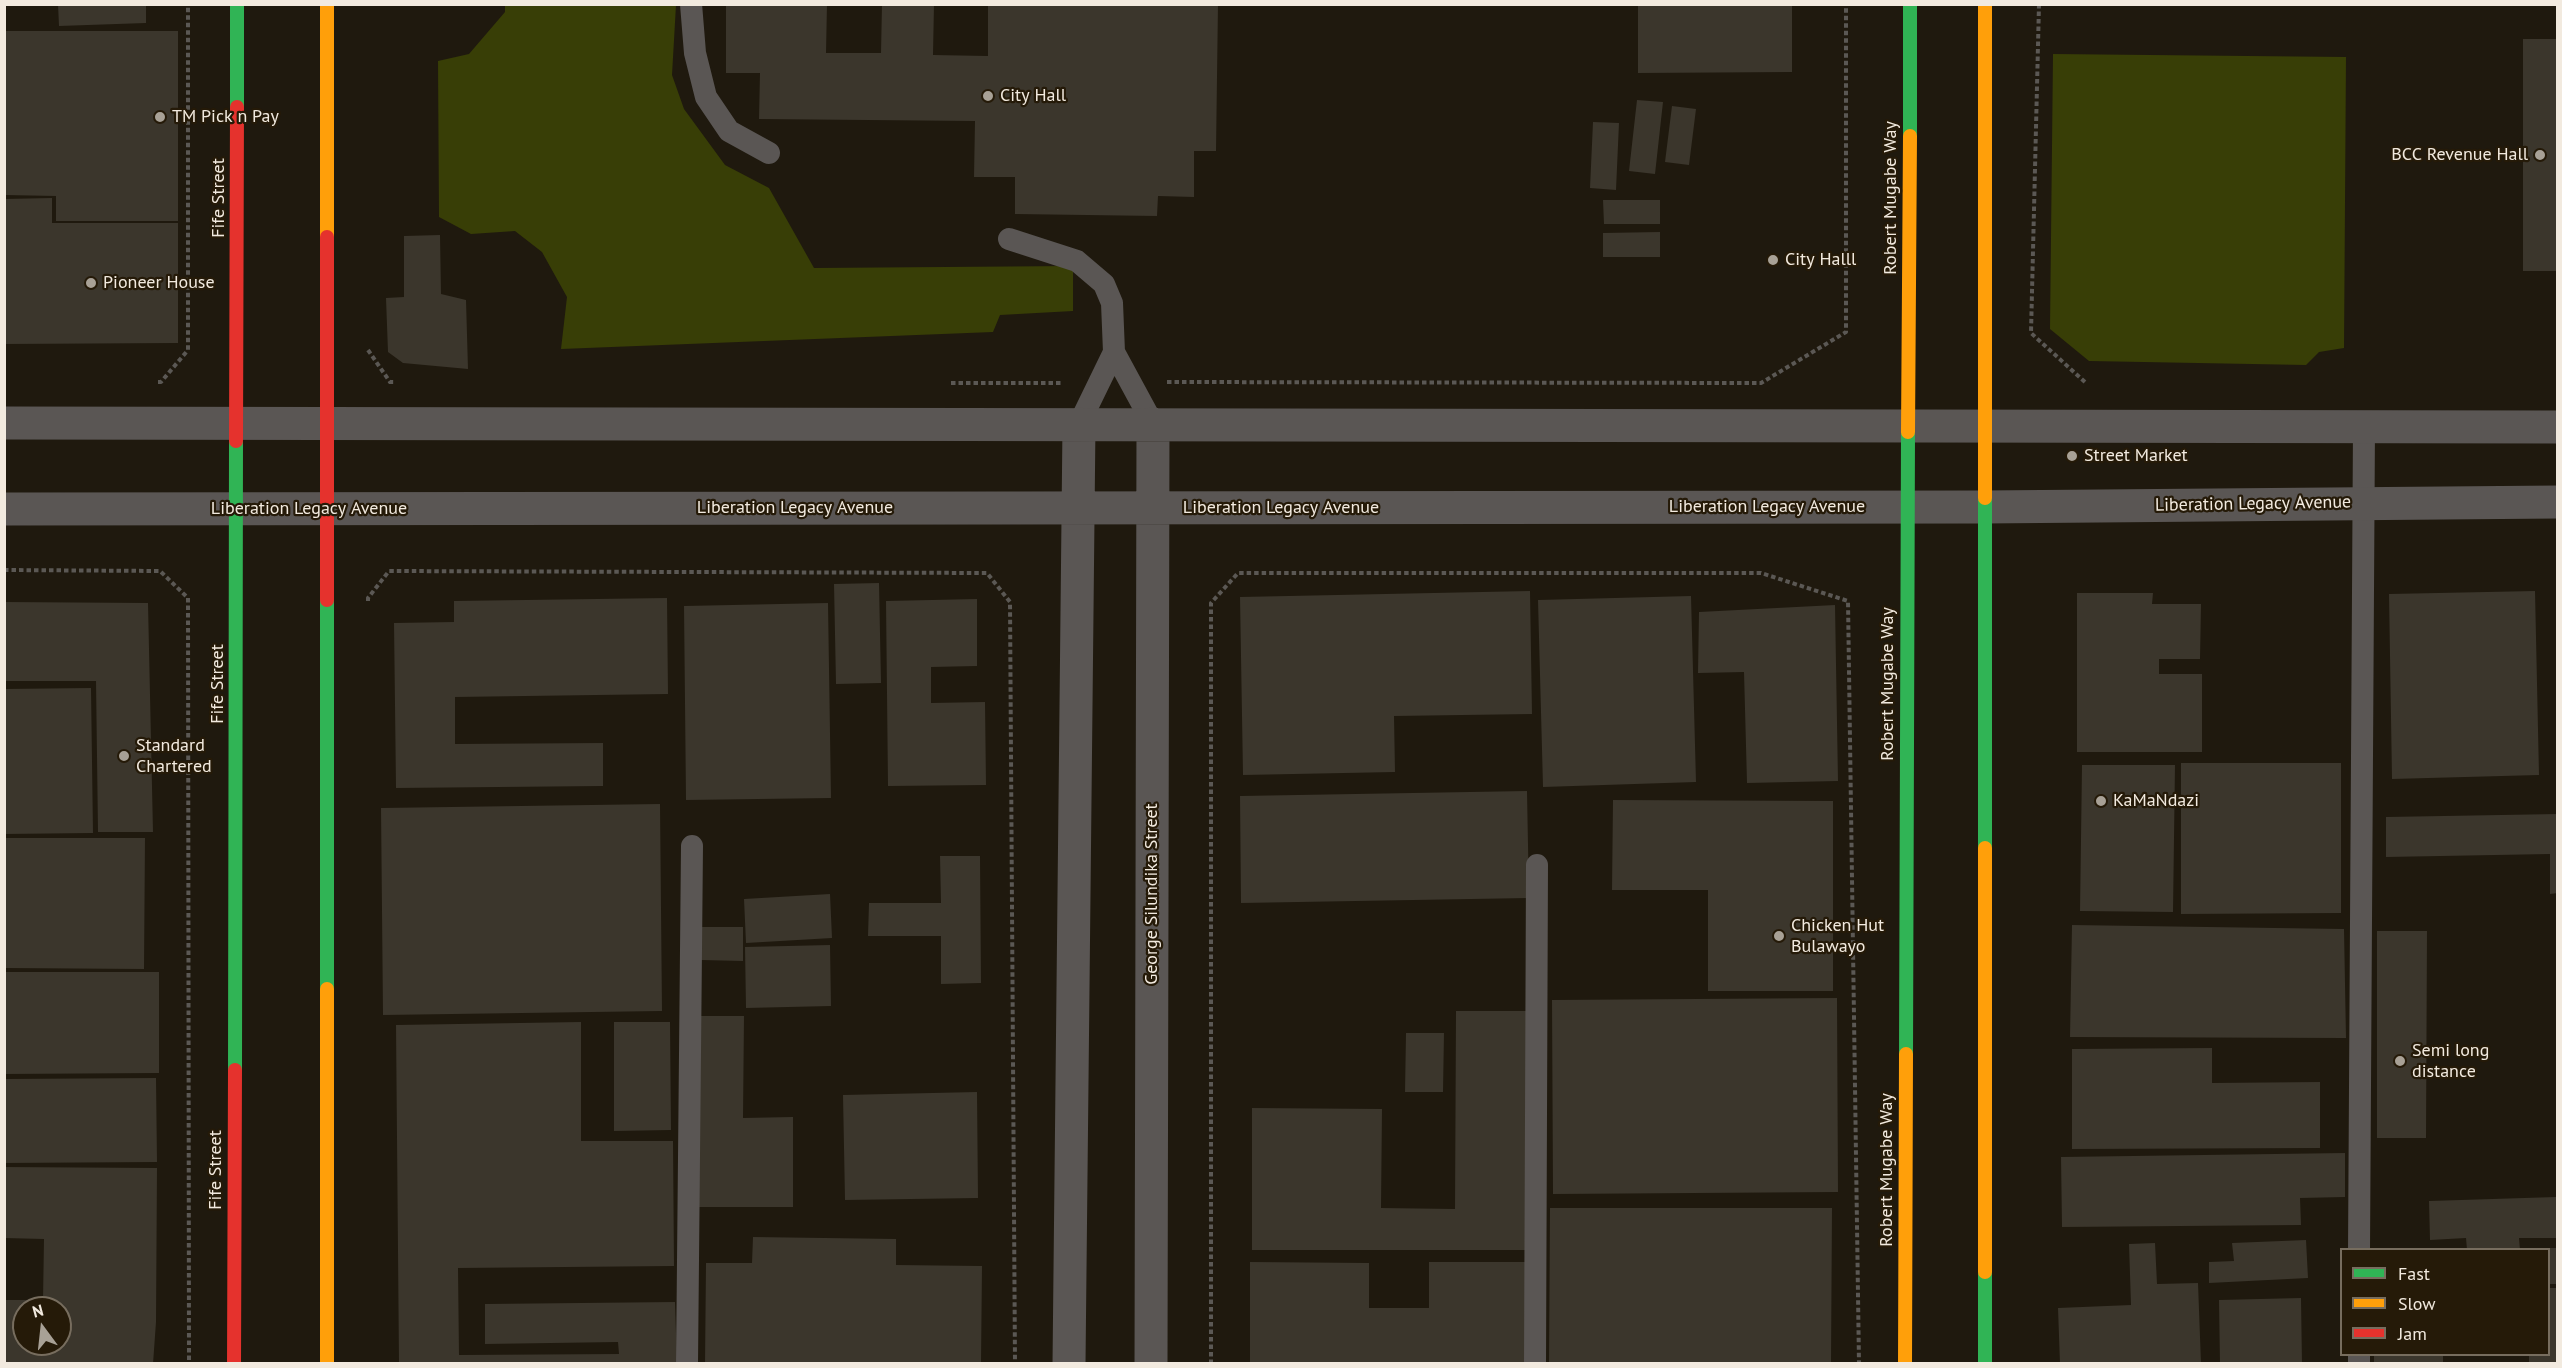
<!DOCTYPE html>
<html>
<head>
<meta charset="utf-8">
<style>
  body { margin:0 }
  #map { position:relative; width:2562px; height:1368px; overflow:hidden; background:#1f190e; font-family:"PT Sans",sans-serif }
  canvas { display:block }
  .frame { position:absolute; inset:0; border:6px solid #f2eadf; pointer-events:none }
  .legend { position:absolute; left:2340px; top:1248px; width:210px; height:108px; box-sizing:border-box; background:#251a08; border:2px solid #776d5e; margin:0; padding:8px 10px; list-style:none; font-size:18px; color:#f2eadf }
  .legend li { display:flex; align-items:center; gap:12px; height:30px }
  .legend b { width:30px; border:2px solid #776d5e }
  .north { position:absolute; left:12px; top:1296px; width:60px; height:60px; box-sizing:border-box; background:#251a08; border:2px solid #776d5e; border-radius:50%; rotate:345deg; font-size:16px; font-weight:700; line-height:24px; text-align:center; color:#f2eadf }
  .north::after { content:''; display:block; margin:auto; width:21px; height:27px; background:#a8a196; clip-path:polygon(50% 0,100% 100%,50% 72%,0 100%) }
</style>
</head>
<body>
<div id="map">
<canvas width="2562" height="1368"></canvas>
<div class="frame"></div>
<ul class="legend">
<li><b style="height:8px;background:#30b455"></b>Fast</li>
<li><b style="height:8px;background:#ff9f0a"></b>Slow</li>
<li><b style="height:8px;background:#e5322d"></b>Jam</li>
</ul>
<div class="north">N</div>
</div>
<script>
const g = document.querySelector('canvas').getContext('2d');
g.lineJoin = 'round';
function fillPath(path, color) { g.fillStyle = color; g.fill(path, 'evenodd'); }
const toPath = rows => new Path2D(rows.map(r => 'M' + r).join(''));
function strokePath(path, color, width, dash) { g.strokeStyle = color; g.lineWidth = width; g.lineCap = dash ? 'butt' : 'round'; g.setLineDash(dash || []); g.stroke(path); }
function write(font, color, halo, rows, align = 'center') {
  g.font = font + ' "PT Sans",sans-serif'; g.lineWidth = 4.5; g.setLineDash([]); g.textBaseline = 'middle'; g.strokeStyle = halo; g.fillStyle = color; for (const [text, x, y, turn = 0] of rows) {
    g.save(); g.translate(x, y); g.rotate((+turn || 0) * Math.PI / 180); g.textAlign = isNaN(turn) ? turn : align; if (halo) g.strokeText(text, 0, 0); g.fillText(text, 0, 0); g.restore();
  }
}
fillPath(toPath([
  [505,5,676,5,672,75,684,109,725,165,769,188,814,268,1073,266,1073,311,1000,315,993,332,561,349,567,297,542,252,515,231,471,234,439,217,438,61,469,54,505,12],
  [2053,54,2346,57,2344,348,2319,352,2306,365,2089,361,2050,329]
]), '#383e06');
fillPath(toPath([
  [58,4,146,4,146,23,59,26],
  [726,4,827,4,826,53,881,53,882,4,934,4,933,55,988,56,988,4,1218,4,1216,151,1194,151,1194,197,1158,196,1157,216,1015,214,1015,177,974,177,975,121,759,119,760,73,726,73],
  [1638,4,1792,4,1792,72,1638,73],
  [4,31,178,31,178,221,56,221,56,196,4,195],
  [2523,39,2558,39,2558,271,2523,271],
  [1637,100,1663,102,1655,174,1629,171],
  [1672,106,1696,109,1689,165,1665,162],
  [1593,122,1619,123,1616,190,1590,188],
  [52,198,52,223,178,223,178,343,4,344,4,199],
  [1603,200,1660,200,1660,224,1604,224],
  [1660,232,1660,257,1603,257,1603,233],
  [440,235,441,294,466,300,468,369,403,363,388,352,386,298,404,297,404,236],
  [879,583,881,683,836,684,834,584],
  [1530,591,1532,714,1394,716,1395,772,1243,775,1240,597],
  [2535,591,2539,775,2392,779,2389,594],
  [2077,593,2153,593,2152,604,2201,604,2200,659,2159,659,2159,674,2202,674,2202,752,2077,752],
  [1691,596,1696,782,1543,787,1538,600],
  [667,598,668,694,455,697,455,744,603,743,603,786,396,788,394,623,454,622,454,601],
  [977,599,977,666,931,667,931,703,985,702,986,785,888,786,886,601],
  [4,602,148,603,153,832,98,832,96,681,4,681],
  [828,603,831,798,686,800,684,606],
  [1835,605,1838,781,1747,783,1744,672,1698,673,1699,612],
  [91,688,93,833,4,834,4,689],
  [2181,763,2341,763,2341,913,2181,914],
  [2082,765,2175,765,2173,912,2080,911],
  [1527,791,1529,898,1241,903,1240,796],
  [1613,800,1833,801,1833,991,1708,991,1708,890,1612,890],
  [660,804,662,1011,383,1015,381,808],
  [2558,814,2558,893,2550,894,2550,854,2386,857,2386,817],
  [4,838,145,838,144,969,4,968],
  [940,856,980,856,981,983,941,984,941,936,868,936,869,903,941,903],
  [830,894,832,938,746,943,744,899],
  [2072,925,2344,929,2346,1038,2070,1037],
  [701,927,743,927,743,961,701,960],
  [2377,931,2427,931,2426,1138,2377,1138],
  [830,945,831,1006,746,1008,745,947],
  [4,972,159,972,159,1073,4,1074],
  [1837,998,1838,1192,1553,1194,1552,1000],
  [1456,1011,1527,1011,1526,1250,1252,1250,1252,1108,1382,1109,1381,1208,1455,1209],
  [697,1016,744,1016,743,1118,793,1117,793,1207,697,1207],
  [581,1022,581,1141,673,1141,674,1266,458,1268,459,1355,619,1354,618,1342,485,1344,485,1304,675,1302,677,1364,399,1364,396,1025],
  [614,1022,670,1022,671,1130,614,1131],
  [1406,1033,1444,1033,1443,1092,1405,1092],
  [2212,1048,2212,1083,2320,1082,2320,1148,2072,1149,2072,1049],
  [156,1078,157,1162,4,1163,4,1079],
  [977,1092,978,1198,845,1200,843,1095],
  [2345,1153,2345,1197,2300,1198,2301,1225,2062,1227,2061,1157],
  [4,1167,157,1168,156,1322,153,1364,4,1364,4,1300,43,1300,44,1239,4,1238],
  [24,1308,60,1308,60,1344,24,1344],
  [2556,1197,2557,1238,2519,1238,2520,1250,2467,1250,2466,1238,2430,1240,2429,1201],
  [1550,1208,1832,1208,1831,1364,1549,1364],
  [753,1237,896,1239,896,1265,982,1266,981,1364,705,1364,706,1263,752,1263],
  [2306,1240,2308,1278,2209,1283,2209,1262,2234,1261,2232,1243],
  [2155,1243,2157,1284,2198,1283,2201,1364,2060,1364,2058,1308,2131,1305,2129,1244],
  [2548,1248,2558,1248,2558,1284,2548,1284],
  [1250,1262,1369,1263,1369,1308,1429,1308,1429,1262,1528,1262,1527,1364,1250,1364],
  [2548,1288,2558,1288,2558,1364,2529,1364,2529,1354,2548,1354],
  [2301,1298,2302,1364,2220,1364,2219,1300],
  [2374,1354,2443,1354,2443,1364,2374,1364]
]), '#3b362c');
strokePath(toPath([
  [2039,4,2031,333,2086,383],
  [368,350,390,382,395,382],
  [158,382,161,382,188,350,188,4],
  [1167,382,1761,383,1846,332,1846,4],
  [951,383,1061,383],
  [4,570,160,571,188,598,189,1364],
  [368,601,368,598,389,571,987,573,1010,602,1015,1364],
  [1211,1364,1211,603,1238,573,1761,573,1848,601,1859,1364]
]), '#5b5854', 4, [4.5, 3]);
strokePath(toPath([
  [691,4,695,53,706,97,729,131,769,153],
  [1009,239,1077,261,1104,284,1112,303,1114,352,1153,424],
  [1079,424,1114,352],
  [2359,1250,2364,426],
  [687,1364,692,846],
  [1535,1364,1537,865],
  [2359,1364,2359,1354]
]), '#5a5654', 22);
strokePath(toPath([
  [4,423,2558,427],
  [4,509,1984,507,2558,502],
  [1069,1364,1079,424],
  [1151,1364,1153,424]
]), '#5a5654', 33);
strokePath(toPath([
  [237,107,237,4],
  [1910,136,1910,4],
  [1985,498,1985,848],
  [327,600,327,989],
  [1906,1054,1908,432],
  [235,1070,236,441],
  [1985,1272,1985,1364]
]), '#30b455', 14);
strokePath(toPath([
  [327,4,327,237],
  [1985,4,1985,498],
  [1908,432,1910,136],
  [1985,848,1985,1272],
  [327,989,327,1364],
  [1905,1364,1906,1054]
]), '#ff9f0a', 14);
strokePath(toPath([
  [327,237,327,600],
  [236,441,237,107],
  [234,1364,235,1070]
]), '#e5322d', 14);
for (const [x, y, r, color] of [
  [988,96,6,"#a8a196"],
  [160,117,6,"#a8a196"],
  [2540,155,6,"#a8a196"],
  [1773,260,6,"#a8a196"],
  [91,283,6,"#a8a196"],
  [2072,456,6,"#a8a196"],
  [124,756,6,"#a8a196"],
  [2101,801,6,"#a8a196"],
  [1779,936,6,"#a8a196"],
  [2400,1061,6,"#a8a196"]
]) { const dot = new Path2D(); dot.arc(x, y, r, 0, 2 * Math.PI); g.fillStyle = color; g.fill(dot); strokePath(dot, '#251a08', 2); }
write('18px', '#f2eadf', '#251a08', [
  ["City Hall",1000,96],
  ["TM Pick n Pay",172,117],
  ["BCC Revenue Hall",2528,155,"right"],
  ["City Halll",1785,260],
  ["Pioneer House",103,283],
  ["Street Market",2084,456],
  ["Standard",136,746],
  ["Chartered",136,767],
  ["KaMaNdazi",2113,801],
  ["Chicken Hut",1791,926],
  ["Bulawayo",1791,947],
  ["Semi long",2412,1051],
  ["distance",2412,1072]
], 'left');
write('18px', '#f2eadf', '#251a08', [
  ["Fife Street",219,198,-90],
  ["Robert Mugabe Way",1891,198,-90],
  ["Liberation Legacy Avenue",2253,504,-1],
  ["Liberation Legacy Avenue",1767,507],
  ["Liberation Legacy Avenue",795,508],
  ["Liberation Legacy Avenue",1281,508],
  ["Liberation Legacy Avenue",309,509],
  ["Fife Street",218,684,-90],
  ["Robert Mugabe Way",1888,684,-90],
  ["George Silundika Street",1152,894,-90],
  ["Fife Street",216,1170,-90],
  ["Robert Mugabe Way",1887,1170,-90]
]);
</script>
</body>
</html>
